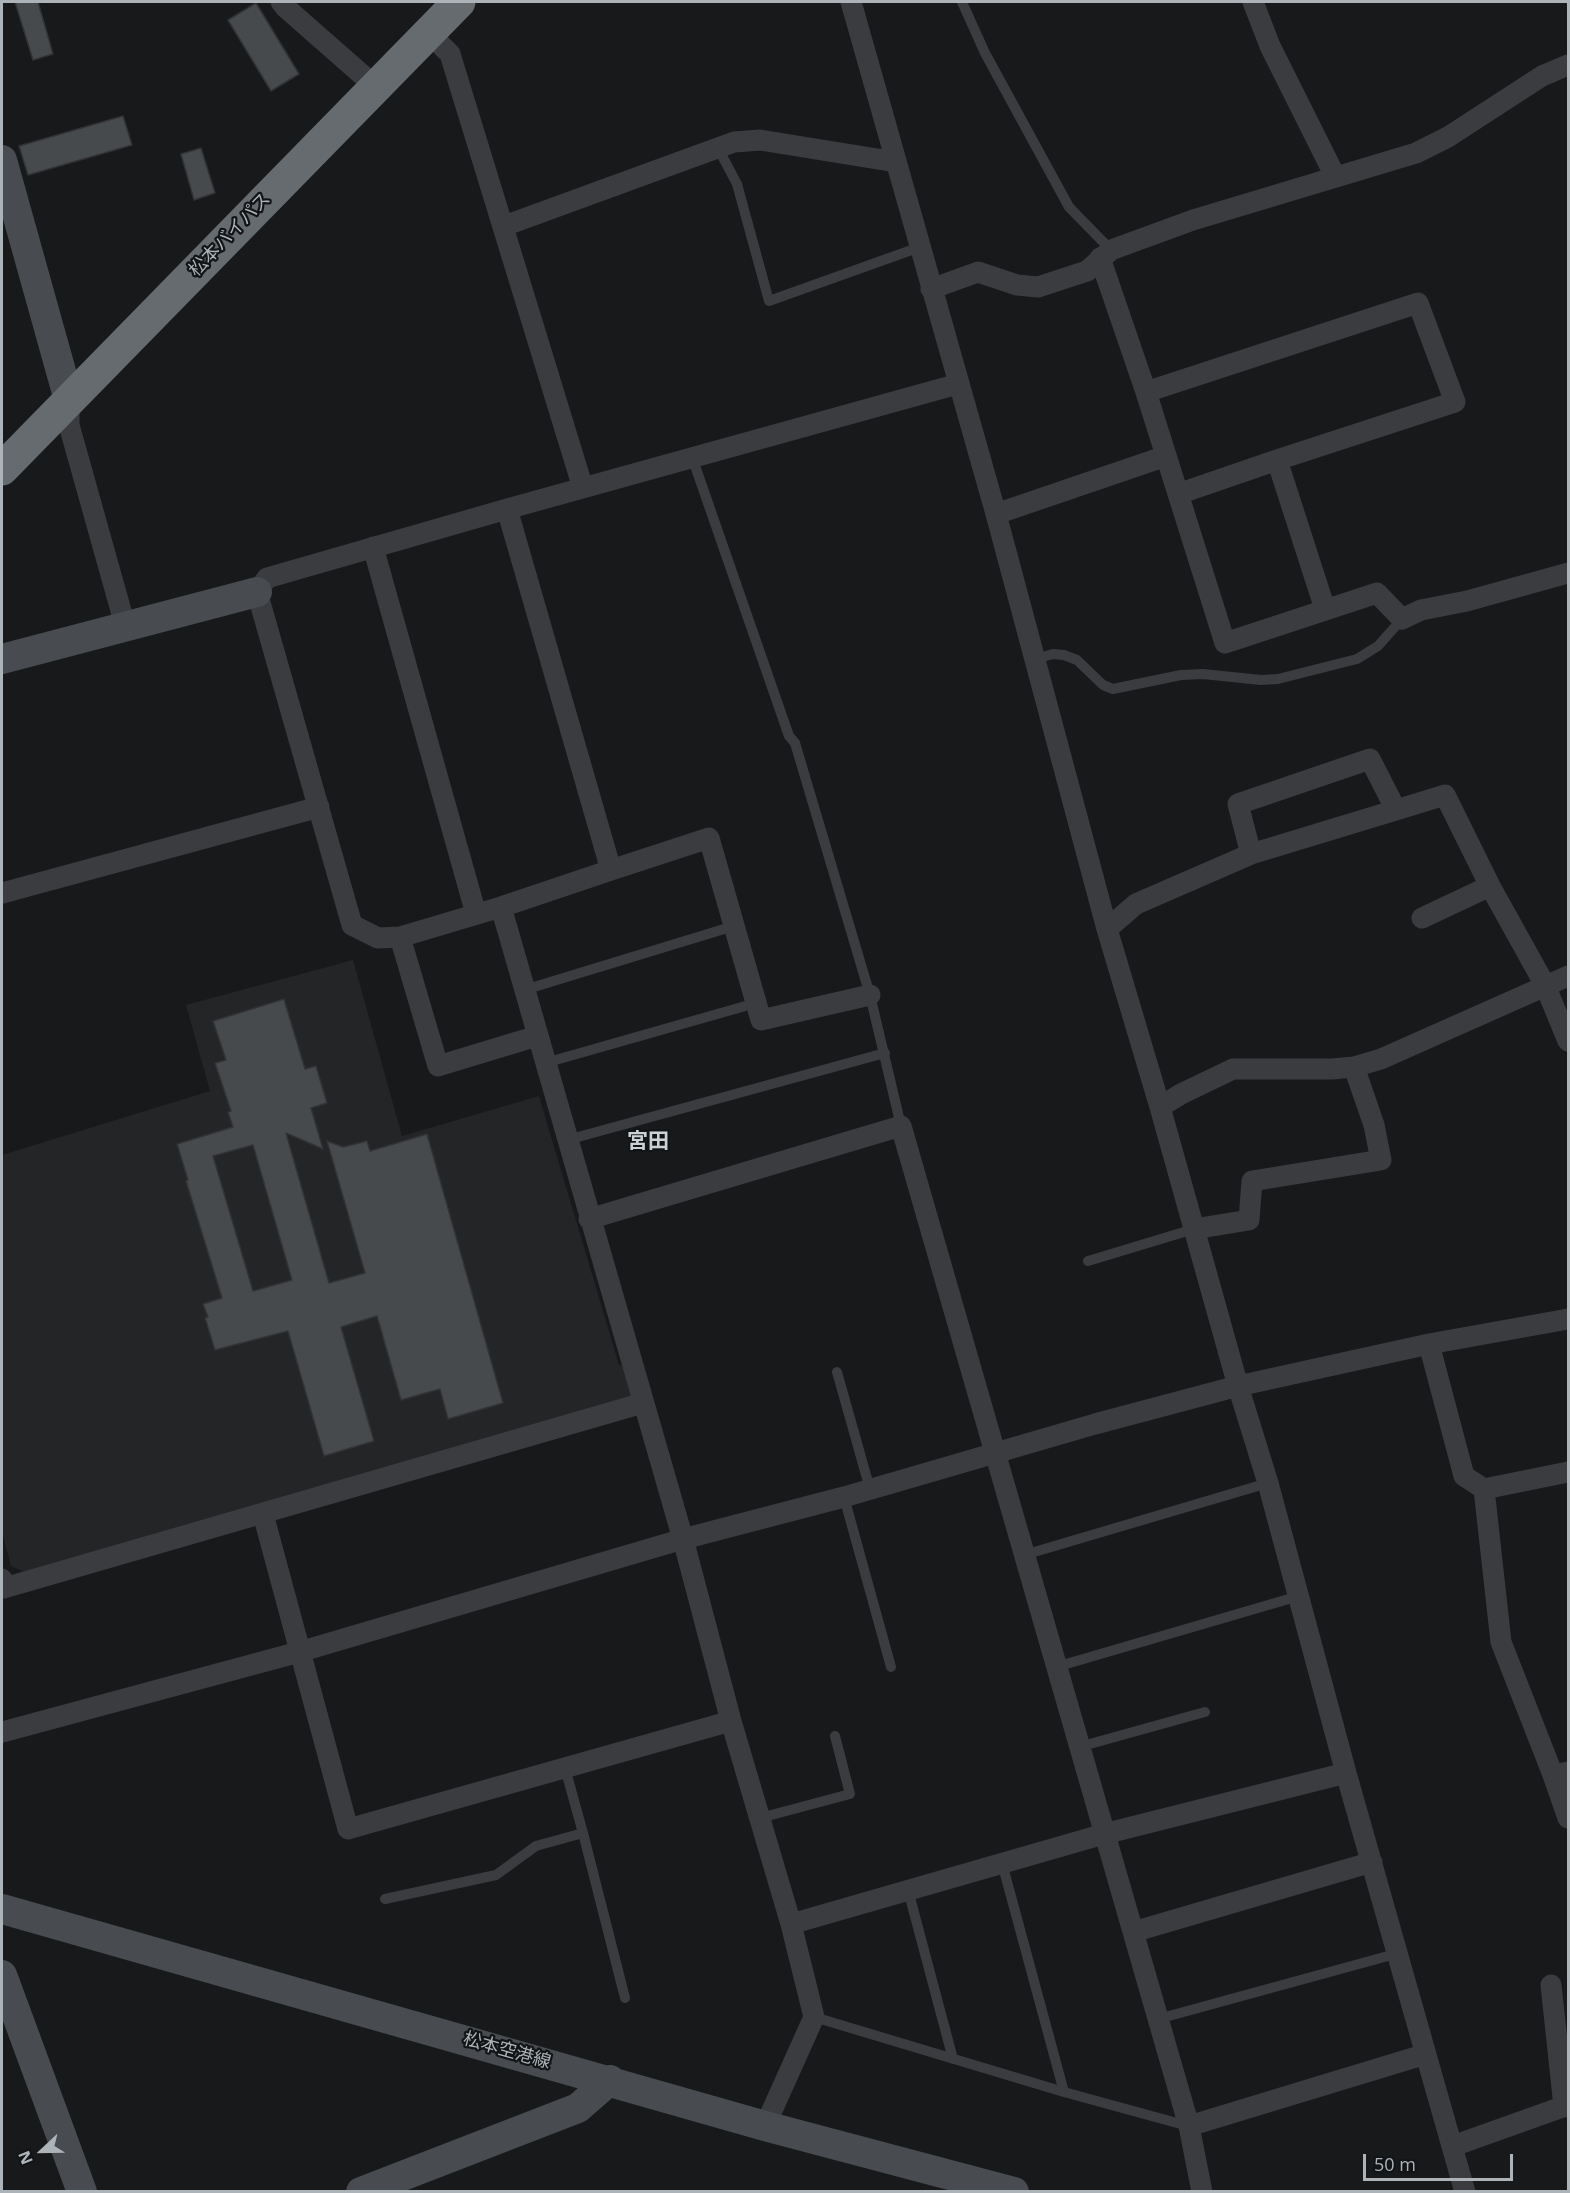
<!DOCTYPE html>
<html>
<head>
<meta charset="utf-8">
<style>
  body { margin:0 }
  #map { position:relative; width:1570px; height:2193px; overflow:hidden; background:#18191a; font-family:"Open Sans",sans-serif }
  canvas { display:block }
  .frame { position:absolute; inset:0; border:3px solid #acb3b9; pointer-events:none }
  .north { position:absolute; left:12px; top:2121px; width:60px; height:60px; -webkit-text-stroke:4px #131415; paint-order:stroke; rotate:248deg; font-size:16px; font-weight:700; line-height:24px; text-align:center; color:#acb3b9 }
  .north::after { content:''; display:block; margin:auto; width:21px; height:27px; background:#acb3b9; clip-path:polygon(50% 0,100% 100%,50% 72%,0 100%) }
  .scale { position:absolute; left:1363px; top:2154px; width:150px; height:27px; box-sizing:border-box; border:3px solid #acb3b9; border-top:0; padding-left:8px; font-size:18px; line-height:21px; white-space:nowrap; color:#acb3b9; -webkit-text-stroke:4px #131415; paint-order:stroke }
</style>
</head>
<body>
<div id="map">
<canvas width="1570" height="2193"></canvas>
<div class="frame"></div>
<div class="north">N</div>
<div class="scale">50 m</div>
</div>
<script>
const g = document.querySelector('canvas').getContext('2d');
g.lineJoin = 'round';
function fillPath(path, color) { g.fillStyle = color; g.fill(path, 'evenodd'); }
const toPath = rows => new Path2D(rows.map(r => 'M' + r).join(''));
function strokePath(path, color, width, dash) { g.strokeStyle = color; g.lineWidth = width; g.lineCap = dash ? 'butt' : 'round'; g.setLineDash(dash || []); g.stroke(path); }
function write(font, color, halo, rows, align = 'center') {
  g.font = font + ' "Open Sans","Noto Sans JP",sans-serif'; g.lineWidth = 4.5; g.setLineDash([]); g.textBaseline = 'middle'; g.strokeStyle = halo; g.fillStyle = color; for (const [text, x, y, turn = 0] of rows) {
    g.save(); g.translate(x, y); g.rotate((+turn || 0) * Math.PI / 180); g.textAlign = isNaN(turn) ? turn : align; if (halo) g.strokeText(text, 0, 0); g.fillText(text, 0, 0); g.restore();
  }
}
fillPath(toPath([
  [353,960,402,1136,539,1096,619,1365,624,1364,635,1400,32,1575,11,1566,2,1532,2,1155,210,1091,186,1005]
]), '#242527');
const building = toPath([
  [15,2,38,2,53,54,33,60,15,2],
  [256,3,299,74,271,91,228,20,256,3],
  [123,116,132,145,28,175,19,146,123,116],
  [201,148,215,193,194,200,181,154,201,148],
  [284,999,305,1069,316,1066,327,1103,311,1108,323,1149,286,1133,329,1283,365,1273,327,1141,343,1147,367,1141,370,1151,427,1134,503,1403,448,1419,440,1389,401,1400,377,1316,341,1327,374,1441,324,1456,288,1331,215,1350,205,1318,208,1317,203,1304,222,1298,186,1181,188,1180,177,1144,233,1127,228,1112,231,1111,215,1063,226,1060,213,1021,284,999],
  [253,1145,292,1280,253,1291,213,1156,253,1145]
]);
fillPath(building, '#474a4d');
strokePath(building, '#333336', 1.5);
strokePath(toPath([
  [962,2,985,53,1069,207,1111,250],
  [718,148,737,184,769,301,920,247],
  [692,457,789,736,795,743,870,995,901,1126],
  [1035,659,1053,654,1064,655,1077,660,1103,685,1113,689,1181,675,1203,674,1261,680,1278,679,1357,659,1378,646,1402,619],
  [524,990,734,926],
  [545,1063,756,1003],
  [567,1140,885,1053],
  [1088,1261,1194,1229],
  [837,1372,870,1489],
  [844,1497,891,1667],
  [1024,1555,1268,1483],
  [1056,1667,1299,1596],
  [1079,1747,1205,1712],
  [760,1818,850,1794,835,1736],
  [583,1833,625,1998],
  [1002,1863,1064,2092],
  [908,1890,953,2059],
  [385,1899,496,1875,536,1846,583,1833,565,1768],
  [814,2017,1064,2092,1188,2126],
  [1158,2019,1399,1953]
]), '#3a3c3f', 10);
strokePath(toPath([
  [281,2,285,7,376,87],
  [851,2,996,514,1107,929,1160,1107,1238,1386,1268,1483,1346,1773,1465,2192],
  [1253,2,1270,46,1335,176],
  [429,33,450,54,583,488],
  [504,226,734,142,760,140,896,162],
  [1100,258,1146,392,1225,643,1377,593,1402,619,1421,610,1467,601,1568,573],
  [931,289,978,272,1017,285,1038,287,1087,271,1111,250,1193,220,1416,153,1448,137,1542,76,1568,65],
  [1146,392,1418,303,1455,402,1277,460,1325,609],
  [69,400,69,425,125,625],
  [1178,494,1277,460],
  [507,509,611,870,501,907,400,937,378,938,352,925,257,592,267,578,507,509,958,384],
  [996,514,1166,456],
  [373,547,476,914],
  [1251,854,1396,810],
  [611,870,709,838,761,1020,870,995],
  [2,893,319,807],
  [501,907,683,1539,731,1721,791,1924,814,2017,765,2126],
  [1422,918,1490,886],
  [1107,929,1136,904,1251,854,1238,804,1370,759,1396,810,1445,795,1490,886,1545,985,1568,1041],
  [400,937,438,1066,537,1036],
  [1160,1107,1181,1094,1233,1069,1332,1069,1354,1067,1381,1059,1568,976],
  [589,1219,901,1126,1189,2126,1202,2192],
  [1194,1229,1249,1220,1252,1181,1381,1160,1374,1125,1354,1067],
  [1429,1344,1464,1476,1484,1489,1501,1642,1553,1775,1568,1772],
  [1484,1489,1568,1472],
  [263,1514,348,1829,731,1721],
  [2,1579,4,1588,643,1403],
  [2,1732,299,1652,683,1539,844,1497,1095,1424,1238,1386,1429,1344,1568,1319],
  [1553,1775,1568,1818],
  [791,1924,1104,1834,1346,1773],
  [1133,1932,1372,1862],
  [1551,1985,1564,2107],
  [1189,2126,1426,2054],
  [1453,2146,1568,2105]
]), '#3a3c3f', 21);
strokePath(toPath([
  [2,160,69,400],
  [2,659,257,592],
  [2,1909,765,2126,1014,2192],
  [2,1975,82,2192],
  [361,2192,578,2108,610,2080]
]), '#484b4f', 30);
strokePath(toPath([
  [2,469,459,2]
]), '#666b70', 33);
write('18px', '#acb3b9', '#131415', [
  ["松本バイパス",230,235,-46],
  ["松本空港線",507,2051,16]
]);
write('bold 21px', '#ccd1d5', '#131415', [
  ["宮田",648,1142]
]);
</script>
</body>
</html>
